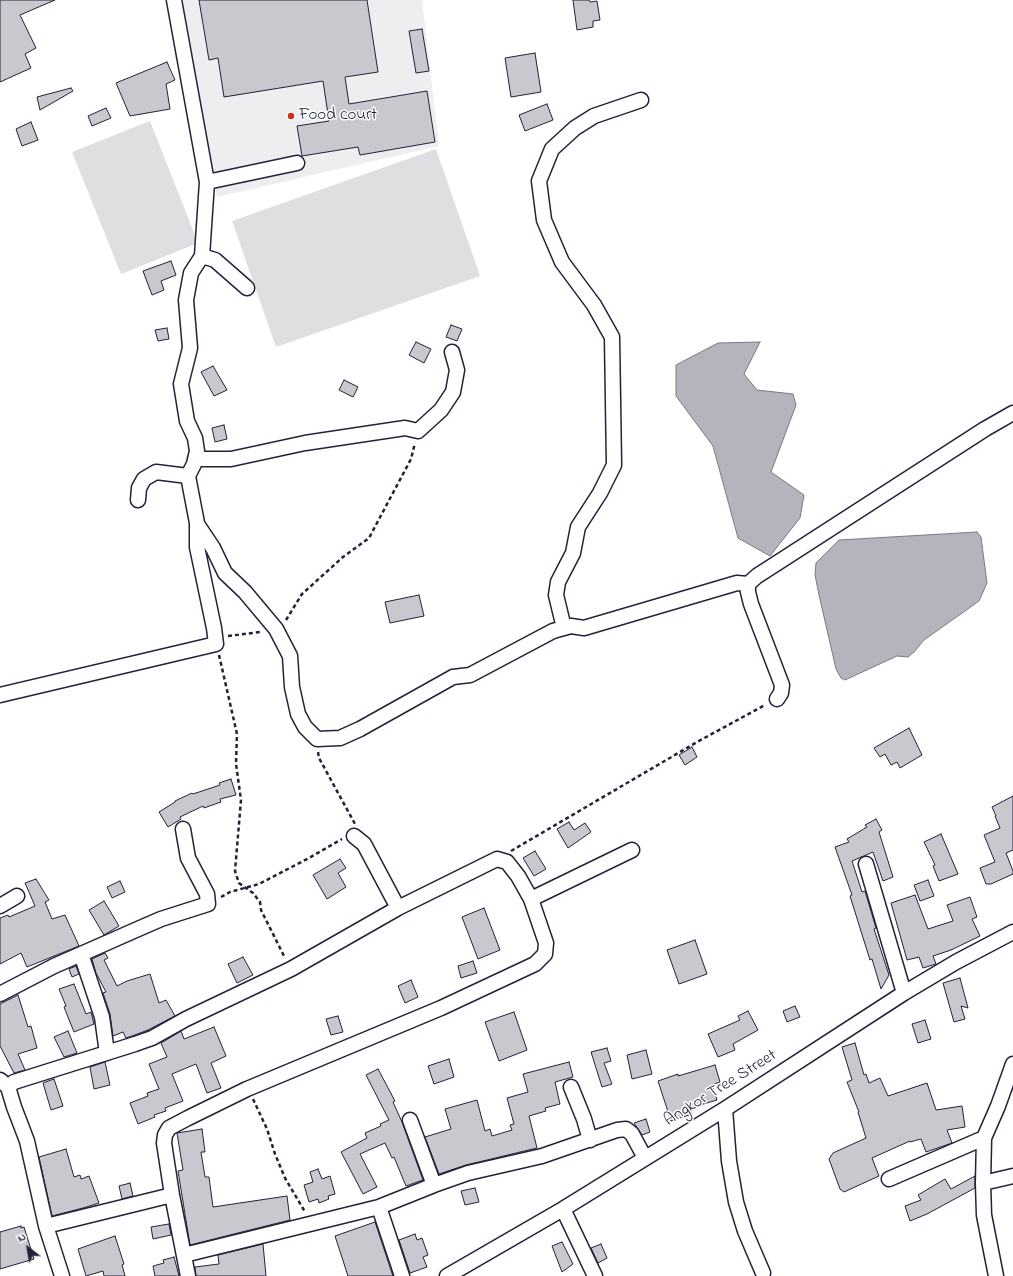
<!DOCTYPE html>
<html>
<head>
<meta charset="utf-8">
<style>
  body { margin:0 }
  #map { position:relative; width:1013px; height:1276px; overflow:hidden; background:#fff; font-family:"Indie Flower",sans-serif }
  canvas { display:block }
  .north { position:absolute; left:8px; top:1228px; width:40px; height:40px; -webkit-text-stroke:3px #fff; paint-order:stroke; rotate:329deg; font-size:11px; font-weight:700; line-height:16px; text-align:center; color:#22223b }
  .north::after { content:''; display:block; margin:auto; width:14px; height:18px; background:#22223b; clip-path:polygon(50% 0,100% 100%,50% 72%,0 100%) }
</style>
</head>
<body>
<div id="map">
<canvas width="1013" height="1276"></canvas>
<div class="north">N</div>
</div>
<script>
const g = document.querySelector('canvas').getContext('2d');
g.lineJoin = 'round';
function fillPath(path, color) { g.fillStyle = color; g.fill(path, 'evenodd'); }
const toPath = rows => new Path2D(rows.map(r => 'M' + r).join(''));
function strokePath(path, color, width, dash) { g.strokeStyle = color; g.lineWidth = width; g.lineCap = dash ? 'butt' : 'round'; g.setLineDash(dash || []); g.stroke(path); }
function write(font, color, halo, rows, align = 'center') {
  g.font = font + ' "Indie Flower",sans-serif'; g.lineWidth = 3; g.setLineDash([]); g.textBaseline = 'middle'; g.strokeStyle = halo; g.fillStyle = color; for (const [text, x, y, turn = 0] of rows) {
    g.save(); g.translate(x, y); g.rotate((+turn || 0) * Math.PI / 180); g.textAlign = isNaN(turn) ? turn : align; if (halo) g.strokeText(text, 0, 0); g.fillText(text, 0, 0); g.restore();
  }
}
fillPath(toPath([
  [183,0,422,0,439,146,217,197]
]), '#eeeef1');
fillPath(toPath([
  [150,121,198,243,121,274,72,152],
  [436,149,480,276,276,347,232,221]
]), '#dfdfe2');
const water = toPath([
  [760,342,744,374,757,390,793,394,796,405,771,472,804,495,800,518,770,556,738,538,713,446,676,396,676,365,718,343,760,342],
  [977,532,981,537,987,583,979,601,924,640,914,652,908,657,897,656,845,680,841,678,836,669,819,595,815,575,816,563,839,540,977,532]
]);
fillPath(water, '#b4b4bc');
strokePath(water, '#7a7a88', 1);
const building = toPath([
  [0,0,55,0,20,15,36,48,25,54,31,68,0,82,0,0],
  [199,0,367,0,378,72,345,77,349,104,427,91,435,142,360,155,358,147,302,156,297,126,329,121,323,81,224,97,218,58,209,60,199,0],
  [573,0,589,0,590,2,597,1,600,20,593,21,593,27,577,30,573,0],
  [422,29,429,71,416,73,409,31,422,29],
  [535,53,541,92,511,97,505,58,535,53],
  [167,62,175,80,166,84,170,109,130,116,116,83,167,62],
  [71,88,73,91,40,110,37,97,71,88],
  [547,104,553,120,525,131,519,115,547,104],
  [106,108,111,118,92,126,88,116,106,108],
  [31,122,38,140,22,146,16,129,31,122],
  [171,261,176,275,161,281,164,290,152,295,143,271,171,261],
  [451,325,462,329,457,341,446,337,451,325],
  [167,328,169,339,158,341,155,330,167,328],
  [416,342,431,349,424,363,409,355,416,342],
  [213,366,227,390,214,396,201,372,213,366],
  [344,380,358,387,353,397,339,390,344,380],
  [224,425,227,439,215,442,212,428,224,425],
  [419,595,424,616,390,623,385,602,419,595],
  [909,728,922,755,900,768,897,762,891,765,885,754,880,757,874,748,909,728],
  [692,747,697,757,685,765,679,755,692,747],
  [231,779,236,795,220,799,221,802,204,808,203,806,180,817,181,819,168,827,159,812,175,802,175,801,192,793,193,794,220,785,219,783,231,779],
  [1013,796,1013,850,1006,853,1013,871,1013,874,991,884,986,884,980,868,995,862,984,835,1000,828,995,816,996,816,992,807,1013,796],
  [876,819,882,830,879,832,893,877,883,881,873,852,852,861,862,892,865,891,876,928,874,929,889,975,881,989,872,959,870,960,850,896,852,895,835,847,849,842,847,839,867,827,865,825,876,819],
  [569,822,574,830,585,823,591,832,568,848,557,829,569,822],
  [941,834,958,874,939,881,933,866,935,865,924,842,941,834],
  [535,851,546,869,534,876,523,858,535,851],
  [340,859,346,868,338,873,346,887,327,899,313,875,340,859],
  [36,879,49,900,45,902,52,919,65,915,79,946,27,967,21,953,0,964,0,918,8,915,9,917,35,906,25,883,36,879],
  [928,880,934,896,920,901,914,885,928,880],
  [120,881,125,892,112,898,107,887,120,881],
  [915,895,928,929,953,921,947,905,970,897,977,917,972,919,980,936,951,950,933,956,936,964,923,968,919,957,907,960,891,903,915,895],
  [104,901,119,926,104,935,89,910,104,901],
  [484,908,500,950,478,959,462,917,484,908],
  [695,940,707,974,679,984,667,950,695,940],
  [105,953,108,958,104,960,117,986,127,981,150,974,159,1003,166,1000,175,1016,148,1030,132,1036,126,1038,123,1032,113,1036,110,1014,103,993,106,992,96,973,92,959,105,953],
  [243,957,253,975,237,983,228,964,243,957],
  [473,961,477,973,461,978,458,966,473,961],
  [76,966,79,974,72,977,69,969,76,966],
  [960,978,968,1008,961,1006,965,1019,954,1022,943,983,960,978],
  [411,980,418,997,405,1003,398,986,411,980],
  [74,984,86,1014,91,1012,94,1024,74,1032,64,1007,66,1006,59,989,74,984],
  [18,995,28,1027,31,1026,37,1048,18,1054,25,1070,14,1073,0,1046,0,1004,18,995],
  [795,1006,800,1017,787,1022,783,1011,795,1006],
  [748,1011,758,1030,733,1044,735,1050,718,1057,708,1034,740,1020,738,1016,748,1011],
  [514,1012,527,1050,499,1061,485,1022,514,1012],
  [338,1016,343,1032,331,1035,326,1019,338,1016],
  [925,1020,931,1039,918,1043,912,1024,925,1020],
  [214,1027,226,1056,211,1063,221,1088,207,1093,196,1064,172,1074,183,1101,165,1108,166,1111,154,1115,155,1117,138,1124,130,1103,148,1096,147,1093,159,1089,149,1064,167,1057,161,1043,181,1031,184,1039,214,1027],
  [68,1031,77,1053,64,1057,54,1037,68,1031],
  [855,1043,864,1075,866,1074,869,1083,880,1078,888,1096,927,1083,936,1110,962,1106,965,1127,947,1130,952,1143,926,1152,921,1139,910,1142,910,1141,872,1158,879,1176,844,1192,840,1189,829,1159,833,1153,866,1138,858,1112,859,1112,847,1082,852,1080,842,1047,855,1043],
  [607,1048,611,1061,604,1063,612,1084,602,1087,591,1052,607,1048],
  [646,1050,652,1074,632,1079,627,1055,646,1050],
  [449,1059,454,1077,434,1084,428,1066,449,1059],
  [105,1062,110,1085,94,1089,90,1067,105,1062],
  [569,1062,573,1077,555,1082,560,1104,545,1108,546,1111,529,1116,537,1148,466,1165,439,1174,425,1137,451,1129,445,1109,477,1100,485,1131,490,1129,492,1136,512,1130,510,1125,514,1124,507,1098,528,1092,523,1074,569,1062],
  [715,1065,720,1082,712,1085,717,1100,690,1108,692,1114,671,1121,658,1081,678,1074,678,1076,715,1065],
  [378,1069,395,1101,393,1102,402,1122,423,1180,406,1186,394,1157,392,1158,385,1143,360,1154,377,1187,363,1194,341,1152,367,1138,365,1133,381,1126,380,1124,389,1120,366,1075,378,1069],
  [54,1079,63,1106,51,1110,43,1083,54,1079],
  [646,1119,650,1132,642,1135,634,1123,646,1119],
  [202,1129,205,1152,201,1152,205,1177,209,1177,213,1207,287,1196,290,1220,190,1245,178,1171,183,1170,177,1133,202,1129],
  [66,1149,74,1177,80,1175,81,1179,89,1176,99,1203,83,1208,52,1216,39,1157,66,1149],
  [318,1169,322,1179,330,1176,335,1194,328,1196,329,1199,319,1203,318,1199,309,1202,304,1185,313,1182,310,1172,318,1169],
  [975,1176,975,1188,927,1214,910,1221,905,1206,921,1200,918,1195,945,1179,951,1189,975,1176],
  [130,1183,133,1196,122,1199,119,1186,130,1183],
  [475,1188,479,1202,465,1205,461,1191,475,1188],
  [375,1222,393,1276,348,1276,335,1236,375,1222],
  [169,1224,171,1235,153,1239,151,1227,169,1224],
  [21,1226,21,1228,24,1227,34,1259,0,1269,0,1232,21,1226],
  [415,1234,417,1240,422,1238,428,1255,423,1257,427,1267,410,1273,399,1240,415,1234],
  [115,1236,124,1264,122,1265,125,1276,104,1276,103,1271,86,1276,78,1249,115,1236],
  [562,1242,573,1264,562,1272,552,1246,562,1242],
  [263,1244,266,1276,196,1276,195,1267,219,1264,218,1255,263,1244],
  [601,1244,607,1258,598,1263,591,1248,601,1244],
  [174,1257,179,1276,155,1276,153,1266,164,1263,163,1260,174,1257]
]);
fillPath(building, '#c8c8cf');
strokePath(building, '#22223b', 1);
const minor = toPath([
  [207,182,297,163],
  [202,256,215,260,247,288],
  [195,459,231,459,305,443,405,428,418,431,441,410,453,392,457,370,452,352],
  [138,500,139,488,144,479,156,472,188,476],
  [197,524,213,548,225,573,245,592,276,629,290,656,292,687,298,714,305,727,317,739,340,738,360,729,453,677,470,675,553,631,571,626,584,628,737,583,748,584],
  [564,628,556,595,558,582,573,553,578,527,600,493,614,465,612,337,594,305,562,262,544,220,539,181,552,149,575,128,594,116,641,100],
  [0,695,216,644,214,628,197,547,197,523,188,476,194,464,197,451,195,438,187,421,181,384,190,348,186,300,191,273,202,256,207,182,174,0],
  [777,699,781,693,782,685,751,604,748,592,748,584,757,576,985,429,1013,413],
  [354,836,364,844,398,908],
  [866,864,904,993],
  [531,899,632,850],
  [0,906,17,896],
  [81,954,102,1017,107,1053],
  [0,994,54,966,138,929,161,919,208,904,207,894,188,858,183,829],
  [0,1080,8,1087,14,1107,27,1141,46,1226,62,1276],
  [8,1087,14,1082,135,1044,152,1038,186,1019,291,969,398,908,497,859,507,862,518,876,531,899,546,943,545,954,535,964,441,1008,247,1089,188,1118,169,1128,165,1135,164,1143,172,1195,188,1276],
  [571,1087,584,1119,590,1140],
  [725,1109,729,1161,736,1202,745,1231,763,1273],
  [410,1120,434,1185],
  [889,1179,984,1138],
  [983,1183,1013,1176],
  [379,1207,402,1276],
  [563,1209,595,1276],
  [46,1226,172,1195],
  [184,1255,379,1207,434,1185,468,1173,542,1156,617,1130,626,1129,632,1134,645,1158],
  [447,1276,563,1209,725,1109,904,993,956,962,1013,932],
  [996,1276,984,1215,983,1183,984,1138,998,1106,1013,1064]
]);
strokePath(minor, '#22223b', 17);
strokePath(toPath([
  [286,620,302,594,343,557,369,538,411,459,415,443],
  [228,636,260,632],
  [219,655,237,734,236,764,241,800,235,871,239,883,253,893,260,902,261,910,285,958],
  [318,752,319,758,355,824],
  [511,851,697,742,765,705],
  [221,897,230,892,259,884,309,858,342,839],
  [253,1099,267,1129,275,1154,285,1178,305,1212]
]), '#22223b', 2.5, [4, 3]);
strokePath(minor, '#fff', 14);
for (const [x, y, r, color] of [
  [291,116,4,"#c8321e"]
]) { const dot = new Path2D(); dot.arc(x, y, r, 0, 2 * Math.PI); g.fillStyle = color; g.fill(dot); strokePath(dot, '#fff', 1.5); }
write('17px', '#22223b', '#fff', [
  ["Food court",299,116]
], 'left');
write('17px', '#22223b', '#fff', [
  ["Angkor Tree Street",721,1089,-32]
]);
</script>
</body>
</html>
